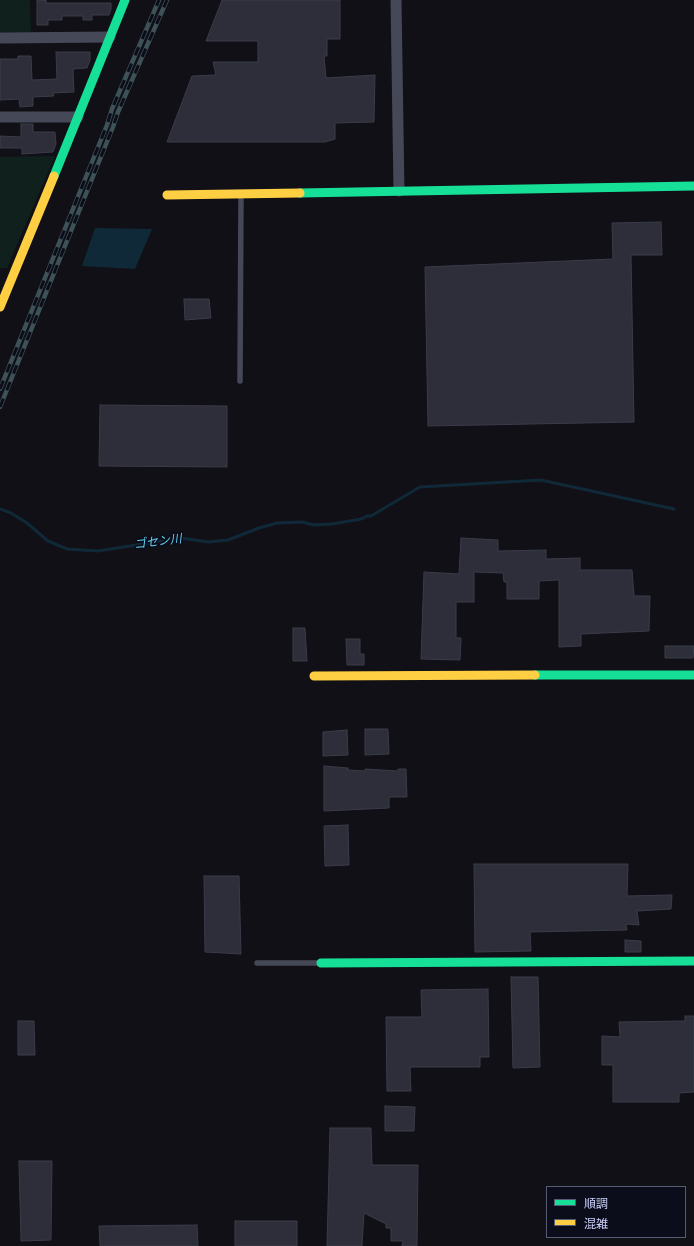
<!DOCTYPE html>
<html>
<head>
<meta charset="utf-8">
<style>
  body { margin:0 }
  #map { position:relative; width:694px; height:1246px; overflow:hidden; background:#101016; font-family:"Fira Sans Condensed","Noto Sans JP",sans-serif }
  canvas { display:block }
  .legend { position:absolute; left:546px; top:1186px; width:140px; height:52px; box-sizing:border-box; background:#0c0d1a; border:1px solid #585b74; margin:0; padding:5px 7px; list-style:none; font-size:12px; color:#cbd1fa }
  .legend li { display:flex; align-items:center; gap:8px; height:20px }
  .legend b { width:20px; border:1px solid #585b74 }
</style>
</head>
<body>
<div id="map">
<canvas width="694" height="1246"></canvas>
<ul class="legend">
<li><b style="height:5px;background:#16e098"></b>順調</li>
<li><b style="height:5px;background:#ffcf43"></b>混雑</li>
</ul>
</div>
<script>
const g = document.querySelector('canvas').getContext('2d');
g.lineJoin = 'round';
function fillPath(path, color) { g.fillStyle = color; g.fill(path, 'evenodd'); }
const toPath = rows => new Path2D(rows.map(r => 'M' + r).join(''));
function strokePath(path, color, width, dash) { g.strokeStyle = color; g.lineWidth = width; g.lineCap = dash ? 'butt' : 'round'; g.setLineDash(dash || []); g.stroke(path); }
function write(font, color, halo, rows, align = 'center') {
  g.font = font + ' "Fira Sans Condensed","Noto Sans JP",sans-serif'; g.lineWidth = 3.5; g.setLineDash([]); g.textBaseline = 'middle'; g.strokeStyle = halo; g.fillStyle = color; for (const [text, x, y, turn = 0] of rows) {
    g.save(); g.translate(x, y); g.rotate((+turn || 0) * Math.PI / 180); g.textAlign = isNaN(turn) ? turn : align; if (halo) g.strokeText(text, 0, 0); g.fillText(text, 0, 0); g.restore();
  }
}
fillPath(toPath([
  [0,0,30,0,31,32,0,32],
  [55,156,7,268,0,268,0,157]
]), '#10201d');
fillPath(toPath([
  [95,228,152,229,135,269,82,266]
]), '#102938');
strokePath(toPath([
  [0,509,11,513,27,523,48,541,67,549,98,551,181,538,208,542,228,540,259,528,277,523,302,522,314,525,332,524,361,519,367,516,371,516,420,487,541,480,674,509]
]), '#102938', 3);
const building = toPath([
  [37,0,46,0,46,3,111,3,111,9,109,15,92,15,92,20,83,20,83,16,62,16,62,20,48,20,48,25,37,25,37,0],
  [222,0,340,0,340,39,327,39,327,56,324,56,326,78,375,75,374,122,335,123,335,139,325,142,167,142,192,76,216,75,213,62,258,62,258,41,206,41,222,0],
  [56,52,90,52,90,60,87,68,73,69,74,92,53,93,54,96,33,97,33,106,20,107,19,99,0,100,0,59,18,59,18,56,31,56,32,80,57,79,56,52],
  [21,124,33,124,33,132,55,132,56,144,53,152,22,154,22,148,0,148,0,136,21,137,21,124],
  [661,222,662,255,631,255,634,422,428,426,425,267,613,259,612,223,661,222],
  [184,299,209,299,211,318,185,320,184,299],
  [100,405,227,406,227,467,99,466,100,405],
  [461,538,498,540,498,551,546,550,546,559,580,558,580,570,632,570,634,596,650,596,649,631,581,634,581,646,559,647,559,580,539,581,539,599,507,599,507,582,504,582,503,573,474,572,474,602,456,602,456,638,461,638,460,660,421,659,424,572,459,574,461,538],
  [293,628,305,628,307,661,293,661,293,628],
  [346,639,360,639,360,654,364,654,364,665,347,665,346,639],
  [665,646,694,646,693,658,665,658,665,646],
  [365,729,388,729,389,754,365,755,365,729],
  [347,730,348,755,323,756,323,732,347,730],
  [324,766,348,768,348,770,365,771,365,769,398,771,398,769,406,769,407,797,389,797,389,808,324,811,324,766],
  [348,825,349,865,325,866,324,826,348,825],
  [474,864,628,864,627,896,672,895,671,909,637,911,639,925,626,924,627,930,530,932,531,951,475,952,474,864],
  [204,876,239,876,241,954,205,952,204,876],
  [625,940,641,941,641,952,625,952,625,940],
  [511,977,538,977,540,1067,513,1068,511,977],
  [488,989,489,1057,480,1057,480,1067,410,1067,411,1091,387,1091,386,1017,422,1017,421,990,488,989],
  [685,1016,694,1016,694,1092,679,1093,679,1102,613,1102,613,1065,602,1065,602,1036,620,1037,619,1022,685,1021,685,1016],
  [18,1021,34,1021,35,1055,18,1055,18,1021],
  [385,1106,415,1107,414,1131,385,1131,385,1106],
  [330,1128,371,1128,372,1165,418,1165,417,1246,402,1246,403,1241,391,1241,391,1228,386,1228,386,1224,364,1213,362,1246,327,1246,330,1128],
  [19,1161,52,1161,51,1240,21,1241,19,1161],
  [235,1221,297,1221,297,1246,235,1246,235,1221],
  [197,1225,198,1246,100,1246,99,1226,197,1225]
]);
fillPath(building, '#2d2e39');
strokePath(building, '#3a3c4a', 1);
strokePath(toPath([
  [240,381,241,196],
  [257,963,319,963]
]), '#454857', 5.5);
strokePath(toPath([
  [396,0,399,191],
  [0,38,110,37],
  [0,117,78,117]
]), '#454857', 11);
strokePath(toPath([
  [54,176,125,0],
  [300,193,694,186],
  [535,675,694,675],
  [321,963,694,961]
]), '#16e098', 9);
strokePath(toPath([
  [167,195,300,193],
  [0,307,54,176],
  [314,676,535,675]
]), '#ffcf43', 9);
const rail = toPath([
  [0,389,107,125,112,109,159,0],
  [0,407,113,127,118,112,167,0]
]);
strokePath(rail, '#3d5257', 4.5);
strokePath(rail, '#0c0d1a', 3, [9]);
write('italic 12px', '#64cfef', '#0c0d1a', [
  ["ゴセン川",158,542,-7]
]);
</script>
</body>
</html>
